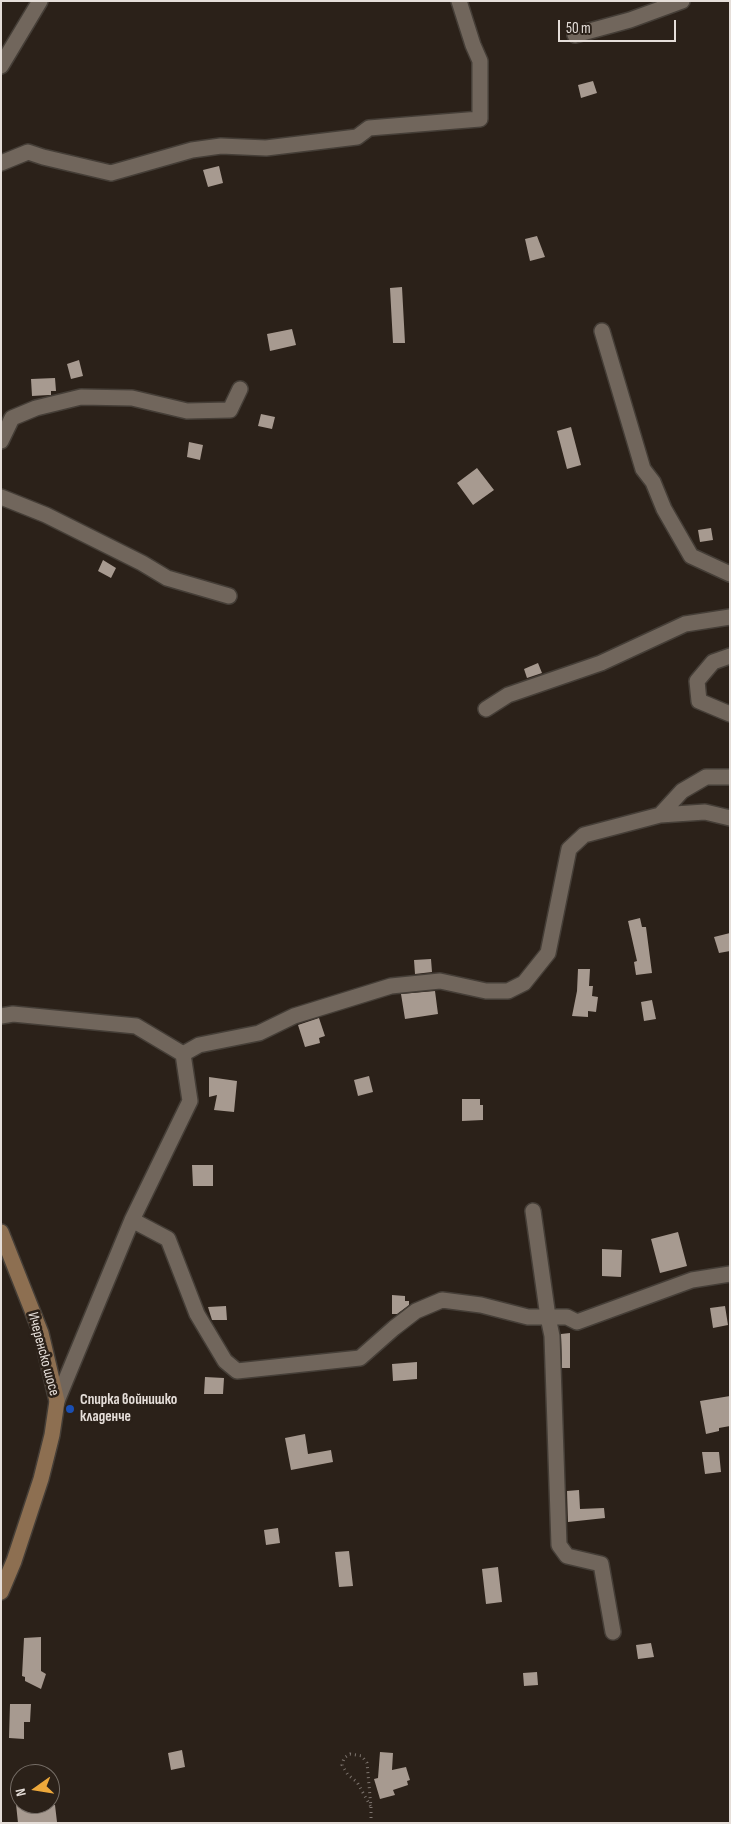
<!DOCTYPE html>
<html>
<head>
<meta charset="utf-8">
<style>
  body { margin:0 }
  #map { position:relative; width:731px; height:1824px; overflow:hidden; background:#2b2119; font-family:"Sofia Sans Condensed",sans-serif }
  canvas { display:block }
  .frame { position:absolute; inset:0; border:2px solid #e5ded9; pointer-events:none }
  .north { position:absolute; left:10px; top:1764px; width:50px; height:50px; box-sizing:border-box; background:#2b2119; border:1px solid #756d66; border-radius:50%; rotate:257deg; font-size:14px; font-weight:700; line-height:20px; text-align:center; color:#e5ded9 }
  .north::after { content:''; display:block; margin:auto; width:18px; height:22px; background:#eda83b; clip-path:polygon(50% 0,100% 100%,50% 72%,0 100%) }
  .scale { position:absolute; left:558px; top:20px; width:118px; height:22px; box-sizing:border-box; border:2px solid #e5ded9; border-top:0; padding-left:6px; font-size:15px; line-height:18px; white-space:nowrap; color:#e5ded9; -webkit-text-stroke:4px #2b2119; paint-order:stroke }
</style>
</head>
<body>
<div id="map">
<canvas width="731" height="1824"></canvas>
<div class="frame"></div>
<div class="north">N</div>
<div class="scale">50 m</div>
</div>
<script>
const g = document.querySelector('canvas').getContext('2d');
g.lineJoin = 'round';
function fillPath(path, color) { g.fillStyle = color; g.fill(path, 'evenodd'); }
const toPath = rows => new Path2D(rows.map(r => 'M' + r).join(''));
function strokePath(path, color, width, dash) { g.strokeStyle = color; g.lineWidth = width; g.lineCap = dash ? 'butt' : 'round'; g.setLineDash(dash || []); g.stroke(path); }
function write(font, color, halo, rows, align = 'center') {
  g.font = font + ' "Sofia Sans Condensed",sans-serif'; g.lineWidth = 5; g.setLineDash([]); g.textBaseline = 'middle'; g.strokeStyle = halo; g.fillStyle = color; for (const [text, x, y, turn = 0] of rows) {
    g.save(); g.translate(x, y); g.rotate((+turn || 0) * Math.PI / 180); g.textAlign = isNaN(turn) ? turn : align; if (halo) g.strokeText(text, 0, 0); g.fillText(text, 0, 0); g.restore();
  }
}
fillPath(toPath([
  [593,81,597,93,581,98,578,85],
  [219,166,223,183,208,187,203,170],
  [537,236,545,257,530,261,525,239],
  [402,287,405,343,393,343,390,288],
  [292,329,296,345,270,351,267,334],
  [79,360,83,376,71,379,67,364],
  [55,378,56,391,51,391,51,395,49,395,32,396,31,379],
  [261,414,275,417,272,429,258,426],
  [571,427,581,465,567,469,557,431],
  [189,442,203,445,200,460,187,457],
  [477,468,494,490,473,505,457,483],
  [711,528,713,540,700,542,698,530],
  [103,560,116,568,111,578,98,571],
  [538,663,542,673,527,678,524,669],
  [640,918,642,927,646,927,652,973,636,975,634,962,637,961,628,921],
  [730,933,730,951,719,953,714,937],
  [431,959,432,972,415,974,414,960],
  [578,969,590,969,589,986,593,986,592,996,598,997,596,1012,588,1011,588,1017,572,1016,577,991],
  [435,991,438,1014,405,1019,401,994],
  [652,1000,656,1019,644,1021,641,1002],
  [319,1018,325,1036,319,1038,320,1043,305,1047,298,1025],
  [369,1076,373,1092,358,1096,354,1080],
  [209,1077,237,1081,234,1112,214,1110,217,1095,209,1097],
  [462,1099,480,1099,480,1105,483,1105,483,1120,462,1121],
  [192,1165,213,1165,213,1186,193,1186],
  [678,1232,687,1266,660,1273,651,1239],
  [602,1249,622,1250,621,1277,602,1276],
  [392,1295,405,1296,405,1301,409,1301,409,1305,397,1314,392,1314],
  [226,1306,227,1320,212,1320,208,1307],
  [725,1306,728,1325,713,1328,710,1308],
  [570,1333,570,1368,562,1368,561,1334],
  [417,1362,417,1379,393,1381,392,1364],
  [205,1377,224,1378,223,1394,204,1394],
  [730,1396,730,1426,719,1428,719,1431,706,1434,700,1401],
  [305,1434,308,1454,331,1450,333,1462,291,1470,285,1438],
  [702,1452,719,1452,721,1472,705,1474],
  [579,1490,580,1509,604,1508,605,1518,568,1522,567,1491],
  [278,1528,280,1543,266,1545,264,1530],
  [349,1551,353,1586,339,1587,335,1552],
  [498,1567,502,1602,486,1604,482,1569],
  [41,1637,41,1671,46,1674,41,1689,25,1681,25,1677,22,1676,24,1638],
  [651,1643,654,1657,638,1659,636,1645],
  [537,1672,538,1685,524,1686,523,1673],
  [10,1704,31,1704,30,1722,24,1722,24,1739,9,1738],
  [182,1750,185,1767,171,1770,168,1753],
  [380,1752,393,1753,392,1770,406,1767,410,1780,407,1781,408,1785,393,1790,395,1795,380,1799,374,1779,378,1778],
  [16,1804,44,1804,44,1806,55,1805,57,1822,18,1823]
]), '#a79a90');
const street = toPath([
  [575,35,630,20,682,1],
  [1,66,40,1],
  [1,163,28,152,43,157,111,173,192,150,221,146,266,148,357,137,369,128,480,119,480,61,473,45,459,1],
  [602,331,643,469,653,482,664,509,691,556,730,574],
  [1,441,12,418,36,408,81,397,132,398,187,411,230,410,240,389],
  [1,497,46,515,142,563,167,578,229,596],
  [730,656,713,662,697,681,699,701,730,714],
  [486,709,508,695,601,663,685,624,730,617],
  [660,815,682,791,706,777,730,777],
  [1,1016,13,1014,136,1026,183,1054,190,1101,132,1220,57,1401],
  [183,1054,199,1045,259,1033,294,1016,391,986,440,981,486,991,508,991,524,983,548,953,569,849,584,835,660,815,705,812,730,818],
  [533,1211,548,1317,552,1336,559,1545,567,1556,601,1564,613,1632],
  [132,1220,168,1239,197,1314,225,1361,237,1371,360,1358,394,1328,416,1311,442,1300,481,1305,528,1317,567,1317,577,1322,692,1280,730,1274]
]);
const secondary = toPath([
  [1,1232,41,1333,57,1401,52,1435,41,1479,14,1561,1,1592]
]);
strokePath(street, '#453e37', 18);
strokePath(secondary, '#453e37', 18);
strokePath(toPath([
  [371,1823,371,1807,367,1763,362,1756,350,1754,344,1758,342,1765,348,1775,357,1782,371,1807]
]), '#7e756f', 3, [1, 4]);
strokePath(street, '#71665c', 15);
strokePath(secondary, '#8d6f51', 15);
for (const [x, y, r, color] of [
  [70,1409,5,"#1a4fb4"]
]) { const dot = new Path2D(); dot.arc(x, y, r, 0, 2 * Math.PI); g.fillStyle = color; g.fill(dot); strokePath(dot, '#2b2119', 2); }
write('15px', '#e5ded9', '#2b2119', [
  ["Ичеренско шосе",43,1354,75]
]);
write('bold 15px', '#e5ded9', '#2b2119', [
  ["Спирка войнишко",80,1400],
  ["кладенче",80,1417]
], 'left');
</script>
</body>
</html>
